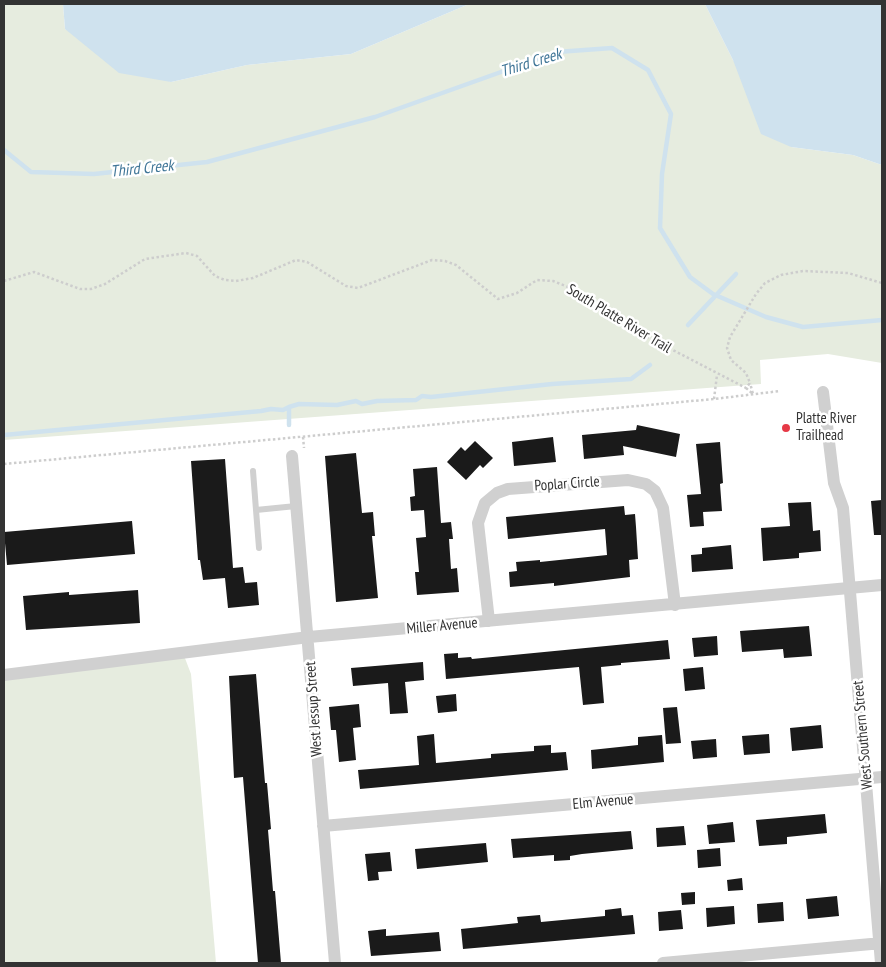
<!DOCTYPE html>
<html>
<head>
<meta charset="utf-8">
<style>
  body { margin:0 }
  #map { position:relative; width:886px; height:967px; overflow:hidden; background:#fff; font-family:"PT Sans Narrow",sans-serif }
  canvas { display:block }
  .frame { position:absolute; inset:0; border:5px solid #333; pointer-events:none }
</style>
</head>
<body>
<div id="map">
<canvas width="886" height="967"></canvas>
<div class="frame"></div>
</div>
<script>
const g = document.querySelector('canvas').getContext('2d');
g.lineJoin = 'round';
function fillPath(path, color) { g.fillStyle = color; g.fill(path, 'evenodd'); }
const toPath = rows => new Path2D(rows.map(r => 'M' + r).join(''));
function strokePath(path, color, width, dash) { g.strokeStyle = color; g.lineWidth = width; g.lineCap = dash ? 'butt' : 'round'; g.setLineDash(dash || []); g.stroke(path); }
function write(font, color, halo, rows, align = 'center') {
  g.font = font + ' "PT Sans Narrow",sans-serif'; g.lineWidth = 5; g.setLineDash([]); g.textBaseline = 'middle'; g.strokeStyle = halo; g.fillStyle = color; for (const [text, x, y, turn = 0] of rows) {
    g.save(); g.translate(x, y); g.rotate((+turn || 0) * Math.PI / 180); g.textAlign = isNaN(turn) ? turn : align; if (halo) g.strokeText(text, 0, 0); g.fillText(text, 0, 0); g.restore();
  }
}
fillPath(toPath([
  [4,4,63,4,65,29,171,82,247,65,351,54,469,4,705,4,733,60,791,147,853,155,882,165,882,363,828,354,760,360,761,384,4,440],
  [183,653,191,674,216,963,4,963,4,675]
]), '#e6ecdf');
fillPath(toPath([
  [63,4,469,4,351,54,247,65,171,82,119,73,65,29],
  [705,4,882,4,882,165,853,155,791,147,761,134,733,60]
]), '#cfe2ee');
strokePath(toPath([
  [4,150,31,172,94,174,207,162,375,117,557,52,612,48,648,70,671,114,662,174,660,228,690,277,713,294,766,317,803,327,882,320],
  [688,325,736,274],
  [289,425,289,407,299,404,337,405,356,401,362,404,377,401,416,400,422,396,431,397,552,384,631,379,650,365],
  [4,435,261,411,271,409,283,410,289,407]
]), '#cfe2ee', 4.5);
fillPath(toPath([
  [637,425,680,434,676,457,623,446,624,455,584,459,582,435,636,430],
  [553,437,556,462,514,466,512,442],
  [475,441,493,458,483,468,480,465,466,480,447,462,461,447,465,451],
  [720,442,723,483,720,484,722,511,703,512,704,526,690,527,687,495,701,494,696,444],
  [356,453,362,513,373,512,375,536,372,536,378,598,336,602,325,456],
  [225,459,233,568,243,567,245,583,257,582,259,605,228,608,225,578,203,580,200,560,198,560,191,461],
  [437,467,441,523,451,522,453,539,449,539,451,569,457,568,459,592,417,595,415,572,419,572,416,538,426,537,424,510,411,511,410,497,415,496,413,469],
  [882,500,882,535,874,535,871,501],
  [811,502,813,531,820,530,821,551,799,553,799,558,763,561,761,528,790,526,788,503],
  [624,506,625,515,635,514,636,527,638,559,629,560,630,577,554,586,554,583,510,587,509,572,517,571,516,562,540,560,540,562,607,555,605,529,508,539,506,517],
  [132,521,135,554,7,565,4,532],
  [731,545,733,569,692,572,691,555,702,554,702,548],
  [138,590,140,623,26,630,23,596,69,592,69,595],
  [809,626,812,656,784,658,783,649,742,652,740,631],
  [717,636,718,655,694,657,692,638],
  [668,640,670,659,621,663,621,665,601,667,604,703,583,705,579,667,446,679,444,654,458,653,458,658,471,657,472,659],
  [423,662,424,680,405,682,408,713,390,714,388,683,353,686,351,668],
  [703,667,705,689,685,691,683,669],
  [256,674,265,783,267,783,271,829,268,830,273,891,275,891,281,963,258,963,243,777,234,778,229,676],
  [456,694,457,711,438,713,436,696],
  [359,704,361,727,353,728,356,760,339,762,336,730,331,730,329,707],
  [677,707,681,743,666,744,663,708],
  [821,725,823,748,792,751,790,728],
  [434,734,436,763,491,758,491,754,534,751,534,746,551,745,551,753,566,752,568,770,360,789,358,770,419,765,417,736],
  [769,734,770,753,744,755,742,736],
  [662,735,664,762,592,769,591,750,638,745,638,737],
  [716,739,717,757,693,759,691,741],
  [825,814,827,833,787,837,787,844,759,846,756,820],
  [733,822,735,842,709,844,707,825],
  [684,826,686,845,657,847,656,828],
  [631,831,633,849,582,854,570,856,570,860,554,861,554,855,513,858,511,839],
  [486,843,488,862,417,869,415,849],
  [720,848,721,866,698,868,697,850],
  [390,852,392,871,378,872,379,880,368,881,365,854],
  [742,878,743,890,728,891,727,880],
  [695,892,695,904,682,905,681,893],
  [837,896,839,916,808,919,806,899],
  [783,902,784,921,758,923,757,904],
  [734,906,735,924,707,927,706,908],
  [621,908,622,916,633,915,635,934,463,949,461,929,518,923,517,917,540,915,541,922,605,916,605,910],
  [681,910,683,929,659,931,658,912],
  [386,929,386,936,439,932,441,951,371,956,368,931]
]), '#1a1a1a');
strokePath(toPath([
  [4,281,34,272,80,289,91,289,105,284,145,259,186,253,197,256,215,276,225,280,236,281,253,278,296,260,307,262,346,286,358,288,432,260,445,261,456,265,498,299,517,293,537,280,553,281,573,289,642,334,746,388,750,383,746,373,731,360,727,348,730,337,756,294,765,283,781,275,803,271,848,273,882,283],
  [746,388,753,394,750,383],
  [714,399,717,375],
  [303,437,304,448],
  [4,464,714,399,780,391]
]), '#cdcdcd', 2.5, [2.5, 2.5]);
strokePath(toPath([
  [253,471,256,510],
  [259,548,256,510,296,506]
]), '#d0d0d0', 6);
strokePath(toPath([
  [823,392,834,483,843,508,881,963],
  [292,456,335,963],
  [489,621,478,523,485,503,497,493,508,489,628,480,646,484,655,491,663,508,675,605],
  [4,675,309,637,882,585],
  [323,826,882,777],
  [663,963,882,943]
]), '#d0d0d0', 12);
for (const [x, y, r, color] of [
  [786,428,5,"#e63946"]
]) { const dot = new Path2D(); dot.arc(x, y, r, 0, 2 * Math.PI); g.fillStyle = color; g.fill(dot); strokePath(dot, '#fff', 2); }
write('15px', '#333', '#fff', [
  ["South Platte River Trail",619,319,31],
  ["Poplar Circle",567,484,-4],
  ["Miller Avenue",442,626,-5],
  ["West Jessup Street",314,709,-94],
  ["West Southern Street",863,735,-95],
  ["Elm Avenue",603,802,-5]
]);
write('15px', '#333', '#fff', [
  ["Platte River",796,419],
  ["Trailhead",796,436]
], 'left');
write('italic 16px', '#3f7597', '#fff', [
  ["Third Creek",531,63,-17],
  ["Third Creek",142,169,-6]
]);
</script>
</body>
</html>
